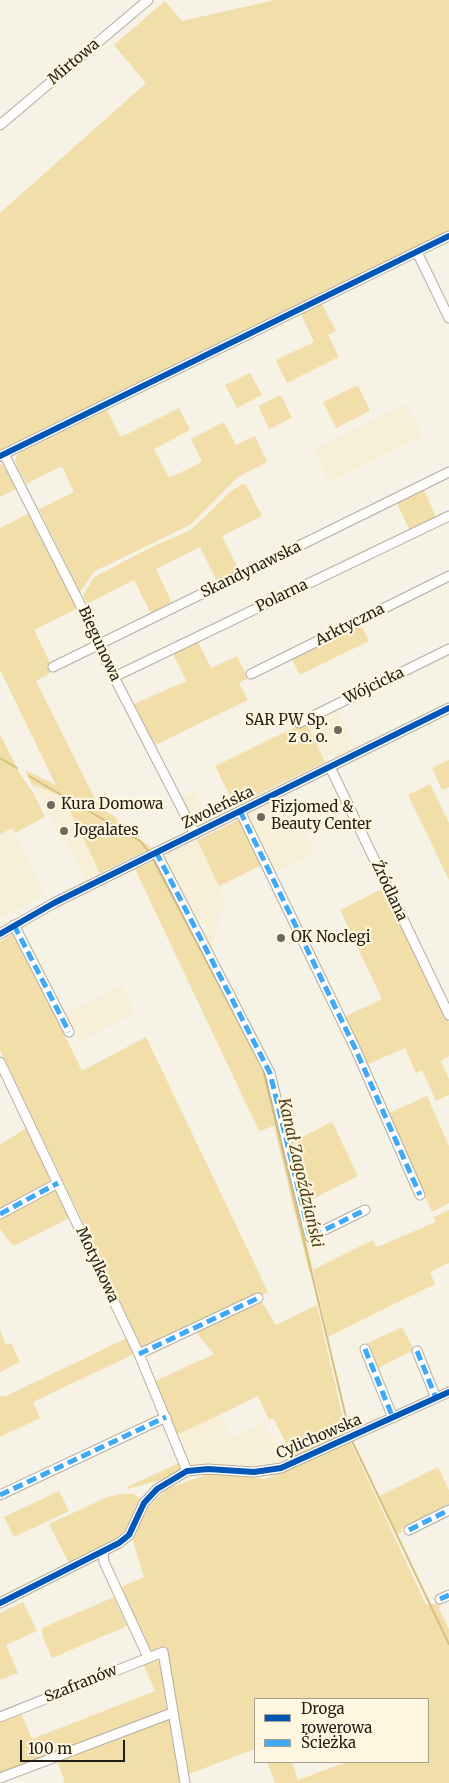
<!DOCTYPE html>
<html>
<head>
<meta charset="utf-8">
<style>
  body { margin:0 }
  #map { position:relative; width:449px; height:1783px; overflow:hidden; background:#f7f2e6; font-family:Merriweather,serif }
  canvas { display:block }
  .legend { position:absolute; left:254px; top:1698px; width:175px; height:65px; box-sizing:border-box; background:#fef6df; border:1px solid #a6a08e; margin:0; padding:6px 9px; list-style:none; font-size:15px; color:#211e15 }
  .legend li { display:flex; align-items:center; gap:10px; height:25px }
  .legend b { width:25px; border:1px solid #a6a08e }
  .scale { position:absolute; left:20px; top:1740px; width:105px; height:22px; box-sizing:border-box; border:2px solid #211e15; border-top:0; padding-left:6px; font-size:15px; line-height:18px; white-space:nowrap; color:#211e15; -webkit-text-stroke:4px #fef6df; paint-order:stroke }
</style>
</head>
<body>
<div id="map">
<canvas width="449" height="1783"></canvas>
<ul class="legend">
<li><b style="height:6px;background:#0057b8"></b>Droga rowerowa</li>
<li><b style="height:6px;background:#3fa9f5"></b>Ścieżka</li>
</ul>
<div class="scale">100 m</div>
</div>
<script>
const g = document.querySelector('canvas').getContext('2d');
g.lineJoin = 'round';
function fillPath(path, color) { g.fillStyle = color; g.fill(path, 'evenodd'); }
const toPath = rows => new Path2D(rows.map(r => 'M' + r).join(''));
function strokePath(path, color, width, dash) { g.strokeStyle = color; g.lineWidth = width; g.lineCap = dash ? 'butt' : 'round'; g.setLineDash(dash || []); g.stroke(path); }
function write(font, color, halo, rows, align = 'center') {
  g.font = font + ' Merriweather,serif'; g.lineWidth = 4.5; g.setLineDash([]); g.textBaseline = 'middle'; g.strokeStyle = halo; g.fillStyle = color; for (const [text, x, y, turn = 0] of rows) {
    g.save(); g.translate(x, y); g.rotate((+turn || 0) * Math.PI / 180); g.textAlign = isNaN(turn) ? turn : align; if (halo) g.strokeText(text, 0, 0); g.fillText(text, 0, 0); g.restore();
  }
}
fillPath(toPath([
  [406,403,423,436,329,483,313,449],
  [337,707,356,747,335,757,333,754,323,759,306,722],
  [33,783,63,797,100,873,85,881,66,842,61,840],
  [195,791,211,819,204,822,193,819,182,798],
  [287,794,315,854,272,874,245,816],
  [13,828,45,894,0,919,0,834],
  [197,840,225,898,211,952,204,937,210,932,206,924,197,924,164,856],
  [122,984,135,1013,81,1042,65,1014],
  [220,1414,231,1438,263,1423,290,1461,264,1468,191,1464,186,1460,175,1436]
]), '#f8efd9');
fillPath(toPath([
  [275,0,449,0,449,232,0,451,0,213,146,83,114,45,165,1,182,21],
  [322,304,336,331,328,335,339,357,287,383,276,360,314,342,301,314],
  [250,373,262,395,237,408,225,385],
  [358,385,370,411,336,428,323,402],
  [281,395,292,418,269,429,258,406],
  [179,408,190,430,154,449,169,478,202,462,191,439,224,422,236,445,255,436,267,462,238,477,190,525,95,571,80,592,39,509,74,492,62,466,26,484,15,462,17,454,107,410,121,437],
  [0,463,5,468,16,489,0,497],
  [242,484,246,485,262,516,222,536,240,572,218,583,200,547,156,569,173,605,152,616,134,580,87,604,83,596,94,577,156,545,191,530,229,493],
  [423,488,436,517,409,529,396,501],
  [28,514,95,643,91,644,76,609,34,630,54,671,36,681,99,807,115,817,122,827,152,848,100,873,63,797,33,784,37,792,32,785,25,770,56,785,0,670,0,528],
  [360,623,369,641,300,675,291,657],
  [198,642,211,668,237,656,248,678,239,683,248,700,155,745,134,704,186,681,173,654],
  [306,722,325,762,235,806,215,766],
  [0,734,20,774,34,794,45,817,15,833,13,828,0,834],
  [449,760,449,787,442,790,432,768],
  [430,784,449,823,449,880,408,795],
  [240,819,262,865,219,886,197,840],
  [157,860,267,1073,313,1270,373,1240,377,1247,436,1222,434,1217,449,1210,449,1263,430,1272,435,1284,328,1337,313,1270,309,1272,274,1126,259,1131,135,869],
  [384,888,449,1023,449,1056,441,1061,449,1079,449,1095,436,1101,422,1070,416,1073,405,1048,366,1065,344,1017,382,999,340,910],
  [13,934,15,934,82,1071,146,1037,268,1292,141,1351,103,1264,0,1050,0,942],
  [427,1096,449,1146,449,1203,432,1212,387,1114],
  [332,1122,358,1176,309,1201,294,1141],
  [28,1127,53,1179,0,1208,0,1145],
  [56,1187,71,1217,13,1246,0,1229,0,1218],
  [260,1299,276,1325,317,1305,347,1436,294,1459,273,1418,269,1420,258,1396,175,1436,153,1382,214,1354,194,1330],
  [402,1327,414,1350,376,1369,366,1344],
  [0,1330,6,1345,11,1343,20,1362,0,1372],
  [129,1337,136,1353,33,1402,40,1418,0,1437,0,1396,6,1396],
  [350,1441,426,1605,441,1603,439,1609,449,1629,449,1783,275,1783,267,1762,292,1762,298,1780,347,1762,428,1762,428,1699,255,1699,255,1749,189,1774,167,1650,151,1653,145,1643,119,1588,144,1577,132,1538,144,1512,166,1489,211,1473,266,1479],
  [181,1462,181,1467,176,1473,161,1480,127,1489,127,1487],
  [438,1467,449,1490,449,1506,401,1529,402,1532,397,1534,379,1496],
  [59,1491,69,1511,14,1537,4,1517],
  [119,1494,134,1494,140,1499,140,1506,125,1531,105,1547,70,1565,49,1524,105,1498],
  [114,1597,127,1626,52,1658,43,1637,42,1628],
  [23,1602,37,1631,6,1645,18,1673,0,1680,0,1613],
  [155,1660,160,1662,163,1668,167,1710,0,1774,0,1721,21,1713,32,1739,155,1691,143,1663],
  [169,1719,180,1783,63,1783,65,1782,57,1761]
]), '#f2dea9');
strokePath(toPath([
  [0,758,17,768],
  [29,776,140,841,150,853],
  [152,857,254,1052],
  [263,1069,350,1434],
  [351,1439,449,1644]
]), '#d6c07e', 2);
const minor = toPath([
  [0,125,148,0],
  [417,252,449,318],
  [4,454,77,598,114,677,195,834],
  [0,456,449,236],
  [53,667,449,472],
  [251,674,449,576],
  [114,677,449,516],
  [299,723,449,649],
  [330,767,449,1015],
  [240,811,355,1048,420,1195],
  [156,852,270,1073,310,1237,365,1210],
  [14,925,69,1032],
  [0,934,54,903,449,708],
  [0,1062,139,1354,187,1471],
  [0,1214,58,1183],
  [365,1349,393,1418],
  [417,1351,436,1398],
  [139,1354,258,1298],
  [0,1495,166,1417],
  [409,1530,449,1510],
  [103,1553,104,1562,148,1657],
  [440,1599,449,1595],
  [0,1603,119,1543,129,1535,144,1503,157,1489,187,1471,208,1469,254,1472,281,1468,449,1392],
  [0,1717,163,1652,185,1783],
  [0,1778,172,1713]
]);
strokePath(minor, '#b2aea5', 11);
strokePath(minor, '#fefdfb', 9);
strokePath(toPath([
  [240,811,355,1048,420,1195],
  [156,852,270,1073,310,1237,365,1210],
  [14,925,69,1032],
  [0,1214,58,1183],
  [365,1349,393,1418],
  [417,1351,436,1398],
  [139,1354,258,1298],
  [0,1495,166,1417],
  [409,1530,449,1510],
  [440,1599,449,1595]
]), '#3fa9f5', 5, [10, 5]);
strokePath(toPath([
  [0,456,449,236],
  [0,934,54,903,449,708],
  [0,1603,119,1543,129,1535,144,1503,157,1489,187,1471,208,1469,254,1472,281,1468,449,1392]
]), '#0057b8', 6);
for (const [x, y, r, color] of [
  [338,730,5,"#6c685e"],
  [51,805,5,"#6c685e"],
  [261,817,5,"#6c685e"],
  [64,831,5,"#6c685e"],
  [281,938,5,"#6c685e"]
]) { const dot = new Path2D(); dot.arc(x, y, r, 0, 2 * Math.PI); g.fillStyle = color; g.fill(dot); strokePath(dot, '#fef6df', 2); }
write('15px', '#211e15', '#fef6df', [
  ["Mirtowa",74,62,-40],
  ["Skandynawska",251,570,-26],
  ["Polarna",282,596,-26],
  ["Arktyczna",350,625,-27],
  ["Biegunowa",99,644,65],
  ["Wójcicka",374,686,-26],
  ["Zwoleńska",218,808,-26],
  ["Źródlana",389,891,65],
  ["Motylkowa",97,1265,65],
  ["Cylichowska",319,1437,-23],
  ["Szafranów",81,1684,-22]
]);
write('15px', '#211e15', '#fef6df', [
  ["SAR PW Sp.",328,721,"right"],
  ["z o. o.",328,738,"right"],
  ["Kura Domowa",61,805],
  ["Fizjomed &",271,808],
  ["Beauty Center",271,825],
  ["Jogalates",74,831],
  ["OK Noclegi",291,938]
], 'left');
write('italic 16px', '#4e411b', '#fef6df', [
  ["Kanał Zagoździański",300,1173,77]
]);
</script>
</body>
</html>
